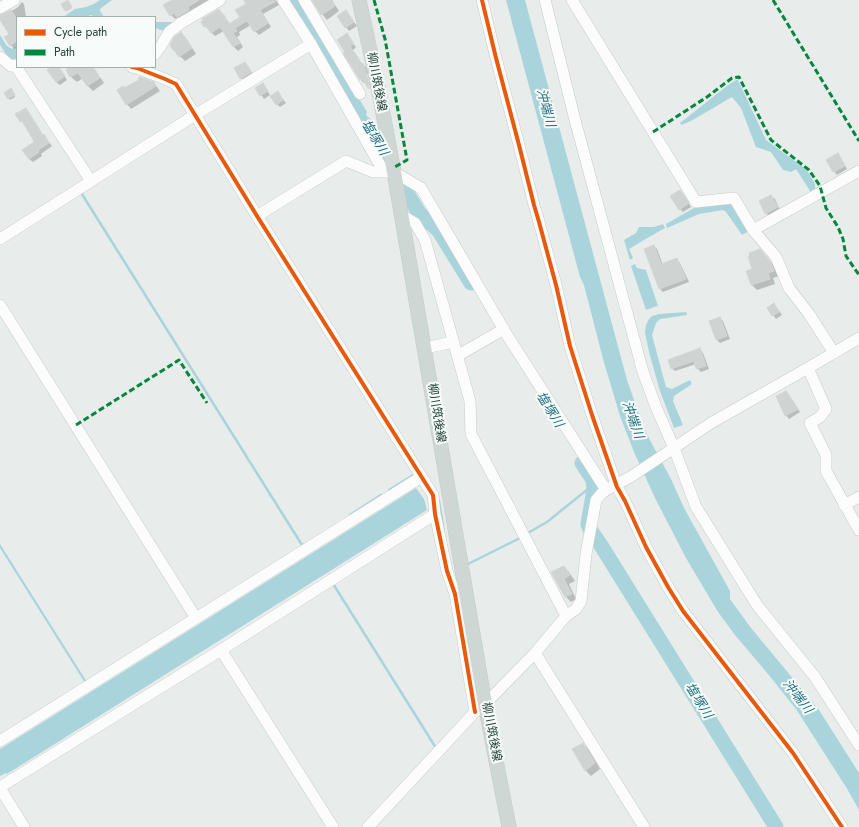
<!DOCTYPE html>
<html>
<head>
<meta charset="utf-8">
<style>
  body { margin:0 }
  #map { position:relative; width:859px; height:827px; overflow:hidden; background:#e8edeb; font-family:Jost,sans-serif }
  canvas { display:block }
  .legend { position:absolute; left:16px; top:16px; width:140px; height:52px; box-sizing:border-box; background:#f7fbf9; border:1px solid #a3b1ad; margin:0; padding:5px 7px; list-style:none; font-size:12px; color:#24423a }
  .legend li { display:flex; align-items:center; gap:8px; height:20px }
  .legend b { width:20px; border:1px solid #a3b1ad }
</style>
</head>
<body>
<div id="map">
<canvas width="859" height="827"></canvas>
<ul class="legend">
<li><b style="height:5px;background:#e8590c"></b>Cycle path</li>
<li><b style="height:5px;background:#00873e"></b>Path</li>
</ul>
</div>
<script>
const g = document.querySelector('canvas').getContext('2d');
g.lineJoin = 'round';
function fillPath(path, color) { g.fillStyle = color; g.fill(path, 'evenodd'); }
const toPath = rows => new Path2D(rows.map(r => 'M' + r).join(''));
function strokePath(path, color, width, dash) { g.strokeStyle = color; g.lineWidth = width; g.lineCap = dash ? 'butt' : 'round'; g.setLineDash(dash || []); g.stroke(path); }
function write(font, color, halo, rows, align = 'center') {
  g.font = font + ' Jost,"Noto Sans JP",sans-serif'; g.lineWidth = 4; g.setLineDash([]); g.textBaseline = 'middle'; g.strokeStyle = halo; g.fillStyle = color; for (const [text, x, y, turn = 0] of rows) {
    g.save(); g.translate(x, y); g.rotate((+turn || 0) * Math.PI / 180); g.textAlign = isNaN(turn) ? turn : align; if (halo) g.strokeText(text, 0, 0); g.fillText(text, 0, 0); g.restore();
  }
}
fillPath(toPath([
  [100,0,112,0,100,9,100,11,104,17,95,17,91,15,86,17,63,17,75,9,86,7,94,4],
  [288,0,298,0,309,16,367,112,366,114,378,138,373,147],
  [506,0,525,0,627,380,644,428,653,446,671,479,684,508,730,591,730,599,751,628,819,710,859,773,859,810,846,787,796,709,768,674,735,635,718,612,686,558,655,498,634,452,620,416,603,359,584,285,580,277],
  [155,22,174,22,174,24,164,31,155,28],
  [0,35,7,46,12,49,17,46,17,59,11,59,8,57,0,45],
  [736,80,738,80,766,140,803,167,808,172,815,184,815,192,812,194,796,169,791,172,783,170,771,152,756,147,741,108,732,97,691,121,681,125,680,123,727,86],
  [730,200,749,231,742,235,726,212,723,210,699,214,667,228,666,224,694,208],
  [663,224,665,228,649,237,629,249,633,258,630,260,624,240,636,233,639,227,654,227],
  [635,264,637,268,646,270,658,306,654,307,646,310,631,266],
  [686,312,687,315,660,319,656,323,652,335,666,387,672,389,690,380,692,384,674,396,673,401,683,425,674,428,660,391,649,352,645,332,646,325,649,319,652,316,659,314],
  [416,488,424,499,427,510,7,774,6,773,0,776,0,749],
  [0,544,87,682,85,683,0,548]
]), '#a9d4db');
fillPath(toPath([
  [186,0,218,0,182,21,179,17,175,19,171,15],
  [245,0,276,0,279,5,263,14,271,27,259,35,255,31,251,25,239,32,240,35,237,37,243,47,238,51,234,47,224,31,215,36,205,26,219,10,223,14,230,24,241,17,247,4],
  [313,0,332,0,339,11,327,20,322,14],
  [22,2,24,4,26,17,17,17,17,47,14,49,11,45,10,34,0,18,18,7],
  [69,3,72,8,67,11,65,10],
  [346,12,357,26,349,31,339,17],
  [181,33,186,38,196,54,185,61,180,56],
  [347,35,356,47,353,50,362,64,366,67,368,74,366,75,366,82,364,83,361,80,346,52],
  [244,63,248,66,254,76,245,82,241,78,235,69],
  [54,67,59,67,67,80,60,85,56,82],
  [72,67,92,67,96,71,104,83,93,91,87,85,83,78,77,82,71,77,67,70],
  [368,74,371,84,372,90,370,88],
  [154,83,160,91,131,109,127,104,125,89],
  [266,88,270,95,264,99,257,89],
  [12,91,15,97,10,100,5,93],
  [277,92,286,103,280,107,277,104],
  [17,115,44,136,52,146,41,154,42,156,33,162,29,159,35,143,25,125],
  [838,154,841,158,847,169,837,175,834,171],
  [680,191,683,194,691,207,683,212,680,209],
  [771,196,775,199,780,210,769,216,766,213],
  [654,246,657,249,663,265,677,259,680,263,689,282,663,292,660,289],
  [765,255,775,267,779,276,773,278,775,284,757,290,752,285,747,272,754,270,751,256],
  [774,305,777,308,782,315,776,319,768,308],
  [720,318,723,321,730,339,720,343,717,340],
  [700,349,703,353,709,369,701,372,697,368,696,364,675,371,671,368],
  [786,392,789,395,800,412,789,419,786,415],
  [564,567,569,572,575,581,569,584,576,599,571,602,566,597,553,572],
  [583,744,588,749,600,769,591,776,586,771,573,750]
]), '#0003');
strokePath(toPath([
  [80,191,302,545,305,544],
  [389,490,415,474],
  [439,501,444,532],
  [350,515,381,495],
  [526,534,547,522,593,485],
  [466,565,522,537],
  [332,582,436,748]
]), '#a9d4db', 2.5);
strokePath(toPath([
  [365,124,419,213,439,231,471,283],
  [582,463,593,480,594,489,588,524,591,531,602,547,776,827]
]), '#a9d4db', 15);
const building = toPath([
  [68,0,72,7,65,11,61,4,68,0],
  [172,0,199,0,188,7,189,10,177,17,174,13,170,16,163,5,172,0],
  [244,0,276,1,260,10,268,23,254,32,247,21,235,28,237,31,233,33,240,43,233,47,220,27,211,33,206,26,204,27,201,22,203,21,202,19,219,9,223,15,224,15,229,24,240,17,235,10,246,4,244,0],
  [312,0,331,0,335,6,321,15,312,0],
  [11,10,17,19,17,41,10,46,4,37,9,34,0,20,0,15,11,10],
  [346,10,354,22,345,28,337,16,346,10],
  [181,32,192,48,179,57,174,50,173,50,170,45,174,37,181,32],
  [347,33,354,44,350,46,362,64,363,63,368,79,369,89,362,79,360,80,343,53,345,52,337,40,347,33],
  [245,62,251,72,240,79,234,68,245,62],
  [52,67,59,67,65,76,56,82,47,70,52,67],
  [70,67,93,67,100,78,87,86,78,73,70,77,66,70,70,67],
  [140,77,154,82,156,86,126,105,117,90,123,86,124,88,139,80,138,78,140,77],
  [263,83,268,91,260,96,255,88,263,83],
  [11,88,15,95,8,99,4,93,11,88],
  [278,91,283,100,276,105,270,96,278,91],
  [26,108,43,135,44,134,49,143,38,150,39,152,29,159,22,150,34,142,33,141,34,141,22,121,20,122,15,114,26,108],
  [838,153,845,166,833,172,826,160,838,153],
  [680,190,689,203,679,210,670,196,680,190],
  [771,195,778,207,765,214,759,201,771,195],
  [654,245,661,264,677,258,686,279,659,289,644,249,654,245],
  [760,249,770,261,774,271,768,273,770,279,751,285,746,271,752,269,748,256,750,256,749,253,760,249],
  [774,303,779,312,772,316,767,308,774,303],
  [720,317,727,336,716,340,709,321,720,317],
  [700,348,706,366,696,369,694,361,671,369,668,360,700,348],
  [786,391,798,409,785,416,776,396,786,391],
  [564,566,570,575,564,579,572,594,565,597,551,572,564,566],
  [583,743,595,763,585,771,572,749,583,743]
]);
fillPath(building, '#cfd4d2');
strokePath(building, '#d1d6d4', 1);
const minor = toPath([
  [283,0,311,44,384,172],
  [304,0,360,94],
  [482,0,496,58,519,145,534,205,539,222,556,285,570,346,592,415,617,487,625,501,646,547,668,587,683,611,793,753,842,827],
  [545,0,575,120,643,372,656,407,674,448,696,507,757,605,815,677,859,745],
  [572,0,696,202,734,198,753,230,776,257,789,288,809,314,834,353],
  [0,8,14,0],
  [155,54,161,46,169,32,181,23,220,0],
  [0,57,11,66,17,65],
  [15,65,91,181],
  [132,67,137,68,165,79,176,84,257,216,433,495,435,514,447,571,455,594,475,712],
  [401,215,415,223,425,240,470,401,471,434,566,616],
  [257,216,346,161,373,172,394,172,421,188,507,335,606,490],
  [753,230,859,171],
  [0,239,195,115,311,44],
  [0,305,196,618],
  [425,348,453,342],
  [457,356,504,329],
  [808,368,826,409,820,417,810,423,826,455,826,471,859,530],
  [844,505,859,497],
  [221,650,333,827],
  [535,653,644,827],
  [0,741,421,477],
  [0,787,221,650,435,514],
  [0,788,24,827],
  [368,827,475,712,485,704,535,653,566,616,576,609,581,601,586,554,596,500,601,494,606,490,632,476,711,423,808,368,859,338]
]);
const major = toPath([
  [359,0,377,82,394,172,485,704,509,827]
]);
strokePath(minor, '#c5cac8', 12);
strokePath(major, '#c3ccc9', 15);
strokePath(minor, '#fcfcfc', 11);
strokePath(major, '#cfd7d5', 14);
strokePath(toPath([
  [374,0,385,39,407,160,393,168],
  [773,0,859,141],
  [653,132,707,97,732,78,739,77,771,140,809,170,820,186,826,208,838,227,843,239,846,256,859,275],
  [76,425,179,360,207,403]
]), '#00873e', 3, [6, 3]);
strokePath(toPath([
  [482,0,496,58,519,145,534,205,539,222,556,285,570,346,592,415,617,487,625,501,646,547,668,587,683,611,793,753,842,827],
  [132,67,137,68,165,79,176,84,257,216,433,495,435,514,447,571,455,594,475,712]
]), '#e8590c', 4);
write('12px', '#24423a', '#f7fbf9', [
  ["柳川筑後線",376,82,79],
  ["柳川筑後線",436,413,81],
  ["柳川筑後線",491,732,79]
]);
write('italic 13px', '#1c6f80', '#f7fbf9', [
  ["沖端川",545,108,75],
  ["塩塚川",374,138,59],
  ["塩塚川",549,410,58],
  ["沖端川",632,420,70],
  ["沖端川",797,697,52],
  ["塩塚川",698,701,58]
]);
</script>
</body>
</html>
